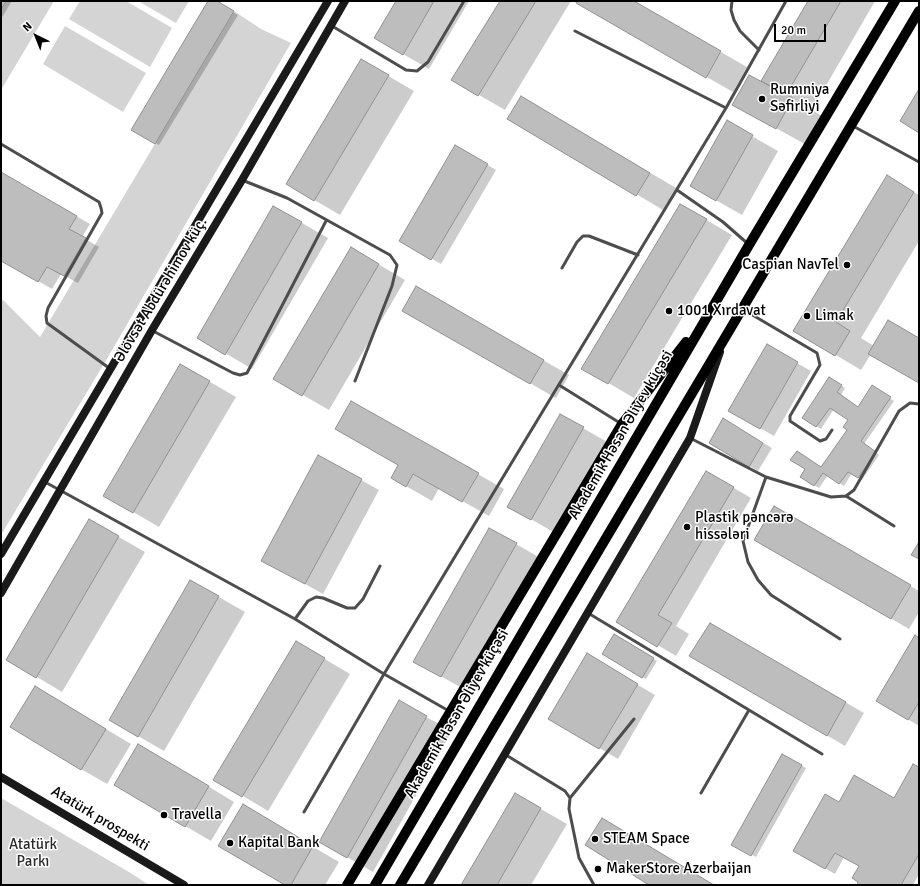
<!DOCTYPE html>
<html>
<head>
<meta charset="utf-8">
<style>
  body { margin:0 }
  #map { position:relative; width:920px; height:886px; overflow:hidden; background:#fff; font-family:Signika,sans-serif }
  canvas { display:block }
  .frame { position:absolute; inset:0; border:2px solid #000; pointer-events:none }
  .north { position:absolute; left:16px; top:16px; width:40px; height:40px; -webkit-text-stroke:3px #fff; paint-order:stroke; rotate:317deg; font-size:11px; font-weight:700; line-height:16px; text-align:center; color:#000 }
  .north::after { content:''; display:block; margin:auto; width:14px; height:18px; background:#000; clip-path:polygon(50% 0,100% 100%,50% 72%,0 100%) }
  .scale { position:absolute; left:774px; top:24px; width:52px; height:18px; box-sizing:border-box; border:2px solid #000; border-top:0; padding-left:5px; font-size:12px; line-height:14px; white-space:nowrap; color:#000; -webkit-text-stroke:3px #fff; paint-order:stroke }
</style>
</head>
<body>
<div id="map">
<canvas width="920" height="886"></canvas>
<div class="frame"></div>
<div class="north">N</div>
<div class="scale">20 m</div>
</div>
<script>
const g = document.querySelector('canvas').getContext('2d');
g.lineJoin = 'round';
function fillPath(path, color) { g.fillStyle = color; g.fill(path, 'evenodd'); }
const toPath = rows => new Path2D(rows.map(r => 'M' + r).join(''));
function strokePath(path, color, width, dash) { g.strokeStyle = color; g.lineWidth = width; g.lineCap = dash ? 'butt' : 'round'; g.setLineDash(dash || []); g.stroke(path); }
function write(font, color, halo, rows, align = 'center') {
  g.font = font + ' Signika,sans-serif'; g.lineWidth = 3; g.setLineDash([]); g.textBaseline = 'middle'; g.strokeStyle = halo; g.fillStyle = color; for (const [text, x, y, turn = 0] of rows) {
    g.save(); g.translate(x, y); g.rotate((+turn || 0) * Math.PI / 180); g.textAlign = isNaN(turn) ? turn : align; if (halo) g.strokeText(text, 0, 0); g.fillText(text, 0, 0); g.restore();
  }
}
fillPath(toPath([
  [1,1,54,1,1,90],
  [80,1,126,1,172,28,150,67,69,19],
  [138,1,189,1,176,23],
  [234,11,261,29,291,43,108,357,1,535,1,298,40,337],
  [65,26,146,73,123,112,43,64],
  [1,798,129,872,149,885,1,885]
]), '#d4d4d4');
fillPath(toPath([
  [1,1,12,1,1,19],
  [210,1,215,1,238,15,159,145,132,130],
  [397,1,469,1,429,69,375,38],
  [501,1,571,1,505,110,453,80],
  [578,1,632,1,747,67,733,92,577,3],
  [810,1,875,1,812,110,827,119,812,148,734,105,767,85],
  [361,60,414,91,340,215,287,184],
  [547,112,676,188,663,210,508,118],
  [727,122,778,151,742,215,691,186],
  [456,146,496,170,441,264,400,240],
  [1,173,90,224,82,237,99,247,78,283,61,274,52,289,1,260],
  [887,177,919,195,919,241,861,338,874,346,919,339,919,382,871,354,861,370,795,331],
  [681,205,732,235,634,398,583,368],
  [274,207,328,238,252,369,198,337],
  [351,248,405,280,329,410,275,379],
  [417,288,569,375,556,398,403,311],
  [767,346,811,371,774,436,730,411],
  [181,365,236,397,159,527,104,495],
  [834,380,845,388,841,395,858,408,877,389,894,401,864,444,879,455,862,480,852,473,844,486,828,475,819,488,801,477,822,468,848,429,849,420,834,409,821,429,803,418],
  [351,402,504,489,489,516,439,488,432,501,392,478,400,465],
  [560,415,609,443,557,534,508,506],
  [724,420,772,448,758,471,710,443],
  [319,457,379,490,323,594,280,570],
  [707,472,751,498,676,626,689,634,676,656,617,621],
  [774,507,919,591,919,612,909,629,755,540],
  [89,520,145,552,62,692,7,659],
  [516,544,542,559,468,691,440,676],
  [191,581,245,612,164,751,110,720],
  [710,624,864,713,845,746,691,656],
  [614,635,657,661,646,679,603,654],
  [919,639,919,726,877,701],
  [296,642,350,674,268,811,215,779],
  [587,655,655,695,618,759,549,718],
  [61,702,131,744,107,784,81,769],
  [426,717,452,731,373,872,347,857],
  [782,755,806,768,756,857,732,844],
  [165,760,234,802,211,841,115,785],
  [919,768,919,874,913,885,858,885,860,866,844,857,835,874,794,851,840,803,894,799],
  [515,794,567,824,531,885,462,885],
  [243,806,339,862,325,885,287,885]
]), '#0003');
const building = toPath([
  [1,1,6,1,1,10,1,1],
  [208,1,217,1,234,11,155,144,131,130,208,1],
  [396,1,434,1,403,55,374,38,396,1],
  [500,1,536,1,478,96,451,80,500,1],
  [577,1,634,1,721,51,706,78,576,3,577,1],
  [808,1,841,1,786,95,761,81,808,1],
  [361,59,389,75,314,201,286,184,361,59],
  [749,75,793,98,776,129,732,105,749,75],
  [919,89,919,133,900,121,919,89],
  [521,96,650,173,636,196,507,119,521,96],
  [727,120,753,135,716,201,690,186,727,120],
  [455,145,488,164,431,260,399,241,455,145],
  [1,172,77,216,69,229,86,238,64,276,47,267,38,282,1,261,1,172],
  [887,175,914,192,836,322,850,331,835,356,793,331,887,175],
  [680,204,707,219,608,384,581,369,680,204],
  [273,206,302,222,225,355,197,338,273,206],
  [351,247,379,264,302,396,273,379,351,247],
  [416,286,544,360,530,384,402,311,416,286],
  [888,320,919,338,919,383,868,354,888,320],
  [767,344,798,362,760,429,728,411,767,344],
  [180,364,210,381,133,513,103,496,180,364],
  [829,377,842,385,837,392,858,407,872,385,891,397,861,441,876,452,858,478,848,472,839,484,823,473,814,486,800,477,805,469,790,460,797,451,821,467,847,430,843,427,848,420,830,408,816,427,802,418,829,377],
  [351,401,479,473,462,502,413,474,406,487,391,478,398,465,335,429,351,401],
  [560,414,584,427,531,520,507,507,560,414],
  [723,418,763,443,749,467,709,443,723,418],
  [318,455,362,479,305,584,261,561,318,455],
  [706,471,734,487,658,615,672,623,657,647,616,622,706,471],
  [774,506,911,585,891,619,754,540,774,506],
  [89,519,119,536,36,678,6,660,89,519],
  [489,528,517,543,441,677,413,662,489,528],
  [919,542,919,559,911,555,919,542],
  [190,580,219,596,138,737,109,720,190,580],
  [710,623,846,702,827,736,689,656,710,623],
  [614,634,654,658,642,678,602,654,614,634],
  [915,635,919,638,919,702,908,720,876,701,915,635],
  [296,641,325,658,242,797,213,780,296,641],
  [587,653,638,684,599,749,548,719,587,653],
  [35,686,106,729,81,770,10,727,35,686],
  [399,700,427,716,347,858,319,842,399,700],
  [138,744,209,786,185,827,114,785,138,744],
  [782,754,802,765,751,856,731,845,782,754],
  [913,764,919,767,919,854,901,885,857,885,858,882,852,878,859,866,835,853,825,869,793,851,825,794,839,802,854,775,894,798,913,764],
  [515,793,541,808,497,885,461,885,515,793],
  [243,804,313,846,291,885,285,885,218,846,243,804],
  [602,818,714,885,649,885,585,845,602,818]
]);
fillPath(building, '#bdbdbd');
strokePath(building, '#919191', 1);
strokePath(toPath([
  [732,1,731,10,734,20,740,31,759,50],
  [332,26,406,70,417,71,428,62,464,1],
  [575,31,726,108],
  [853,126,919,162],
  [1,144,99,202,101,208,102,213,48,308,46,316,47,323,109,368],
  [242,180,287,198,390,255,397,265,392,286,355,381],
  [677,190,723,222,747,243],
  [562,268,577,242,583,236,589,236,638,255],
  [744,310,817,353,820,365,790,416,790,421,820,441,826,439,832,430],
  [153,331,233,373,240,375,247,373,326,221],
  [559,385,620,423],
  [690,438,766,477,831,497,846,496,854,490,899,411,910,403,919,404],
  [766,477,743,541,748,562,758,580,771,595,840,639],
  [45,482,295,619,384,674,449,711],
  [846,496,894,526],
  [588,613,822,754],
  [295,619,308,601,316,597,323,598,347,608,355,608,363,599,380,566],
  [506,755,565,791,570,798,569,809,579,858,594,885],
  [701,793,749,710],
  [570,798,634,719],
  [304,812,384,674,726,108,786,1]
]), '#4d4d4d', 3);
strokePath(toPath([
  [1,554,328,1],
  [1,593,152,330,242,180,345,1],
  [1,777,184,885],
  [428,885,690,438,720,352]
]), '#1a1a1a', 8);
strokePath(toPath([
  [347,885,622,424,686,342],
  [375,885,749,245,895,1],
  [400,885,919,11]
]), '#000', 10);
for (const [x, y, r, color] of [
  [762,99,4,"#000"],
  [847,265,4,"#000"],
  [669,311,4,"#000"],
  [807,316,4,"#000"],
  [687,527,4,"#000"],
  [164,815,4,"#000"],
  [595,839,4,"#000"],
  [230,843,4,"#000"],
  [598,869,4,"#000"]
]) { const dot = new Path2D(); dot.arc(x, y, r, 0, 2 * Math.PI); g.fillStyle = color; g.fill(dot); strokePath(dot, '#fff', 1.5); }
write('15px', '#000', '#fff', [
  ["Rumıniya",770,90],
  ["Səfirliyi",770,107],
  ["Caspian NavTel",839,265,"right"],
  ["1001 Xırdavat",677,311],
  ["Limak",815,316],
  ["Plastik pəncərə",695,518],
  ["hissələri",695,535],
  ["Travella",172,815],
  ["STEAM Space",603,839],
  ["Kapital Bank",238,843],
  ["MakerStore Azerbaijan",606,869]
], 'left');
write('15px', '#000', '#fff', [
  ["Əlövsət Abdürəhimov küç.",161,290,-59],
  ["Akademik Həsən Əliyev küçəsi",621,435,-60],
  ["Akademik Həsən Əliyev küçəsi",457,714,-60],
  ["Atatürk prospekti",100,819,31]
]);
write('15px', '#2b2b2b', '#fff', [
  ["Atatürk",33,845],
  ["Parkı",33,862]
]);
</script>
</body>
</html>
